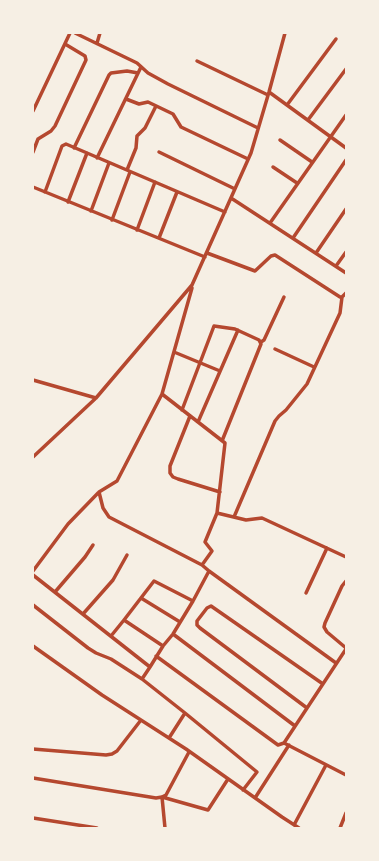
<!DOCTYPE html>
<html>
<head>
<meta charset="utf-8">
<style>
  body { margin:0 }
  #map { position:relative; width:379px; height:861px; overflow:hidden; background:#f6efe4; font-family:Jost,sans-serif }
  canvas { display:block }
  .frame { position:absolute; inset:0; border:34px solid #f6efe4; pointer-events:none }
</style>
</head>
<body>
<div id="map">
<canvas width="379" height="861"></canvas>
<div class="frame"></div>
</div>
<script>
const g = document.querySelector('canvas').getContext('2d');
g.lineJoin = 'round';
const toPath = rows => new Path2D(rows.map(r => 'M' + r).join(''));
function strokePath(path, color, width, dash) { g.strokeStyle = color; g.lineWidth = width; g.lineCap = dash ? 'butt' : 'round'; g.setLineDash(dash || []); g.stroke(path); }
strokePath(toPath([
  [75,33,137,63,148,73,168,84,258,128],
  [97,43,100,33],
  [197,61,268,95],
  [269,92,346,148],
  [126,99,139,104,148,102,173,114,181,127,248,159],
  [287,105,336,39],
  [33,111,70,33],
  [308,120,346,69],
  [280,140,312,162],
  [74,148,109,75,111,73,127,71,138,73],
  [33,152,38,139,51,131,55,126,86,60,85,56,65,44],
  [159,152,235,189],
  [97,158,141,67],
  [273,167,297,183],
  [127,170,136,148,137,136,145,128,156,106],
  [33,187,205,257],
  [45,192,62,146,66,144,225,212],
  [231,198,346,273],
  [68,202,87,153],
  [91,211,109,163],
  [112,220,130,172],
  [270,223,346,115],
  [137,230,155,182],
  [159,238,177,192],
  [293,238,346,160],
  [207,253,255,271,271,256,275,255,340,297,342,297,346,293],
  [316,253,346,209],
  [336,266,346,252],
  [192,288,162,394,225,443,217,513,246,520,262,518,346,557],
  [261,342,264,340,284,297],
  [275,349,314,367],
  [174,352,220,371],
  [33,380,96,398],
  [182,410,214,326,235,329,259,340,261,344,222,441],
  [190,416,170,466,170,473,173,477,178,479,220,492],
  [198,422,238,330],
  [33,457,96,398,192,285,251,153,269,92,285,33],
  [99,492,103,508,109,517,202,565,212,551,205,542,217,513],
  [234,517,275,421,279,416,286,410,307,384,340,313,342,297],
  [33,571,68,524,99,492,117,481,162,394],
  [209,571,336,663],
  [33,575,150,667,142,679,185,713,169,738],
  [346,581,342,586,325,623,324,627,327,632,346,648],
  [55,592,85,557,93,545],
  [306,593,327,548],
  [141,598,180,622],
  [33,605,88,648,96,653,111,659,142,679],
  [83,614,113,580,127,555],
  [124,620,154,581,193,601,209,571,202,565],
  [173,634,295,726],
  [111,636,124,620,163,646,150,667],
  [33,646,102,695,186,749,282,817,299,828],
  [163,646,173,634,193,601],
  [346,649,284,743,346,775],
  [156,656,278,745,284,743],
  [307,708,200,628,197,625,197,621,207,608,211,606,323,684],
  [185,713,257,772,243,790],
  [33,749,106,755,112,754,117,751,141,720],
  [33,778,156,798,162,797,166,795,189,752],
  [255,798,289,745],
  [33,818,97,828],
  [294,825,326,765],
  [165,828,162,797,208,810,228,779],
  [340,828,346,813]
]), '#b5482f', 3.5);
</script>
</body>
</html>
